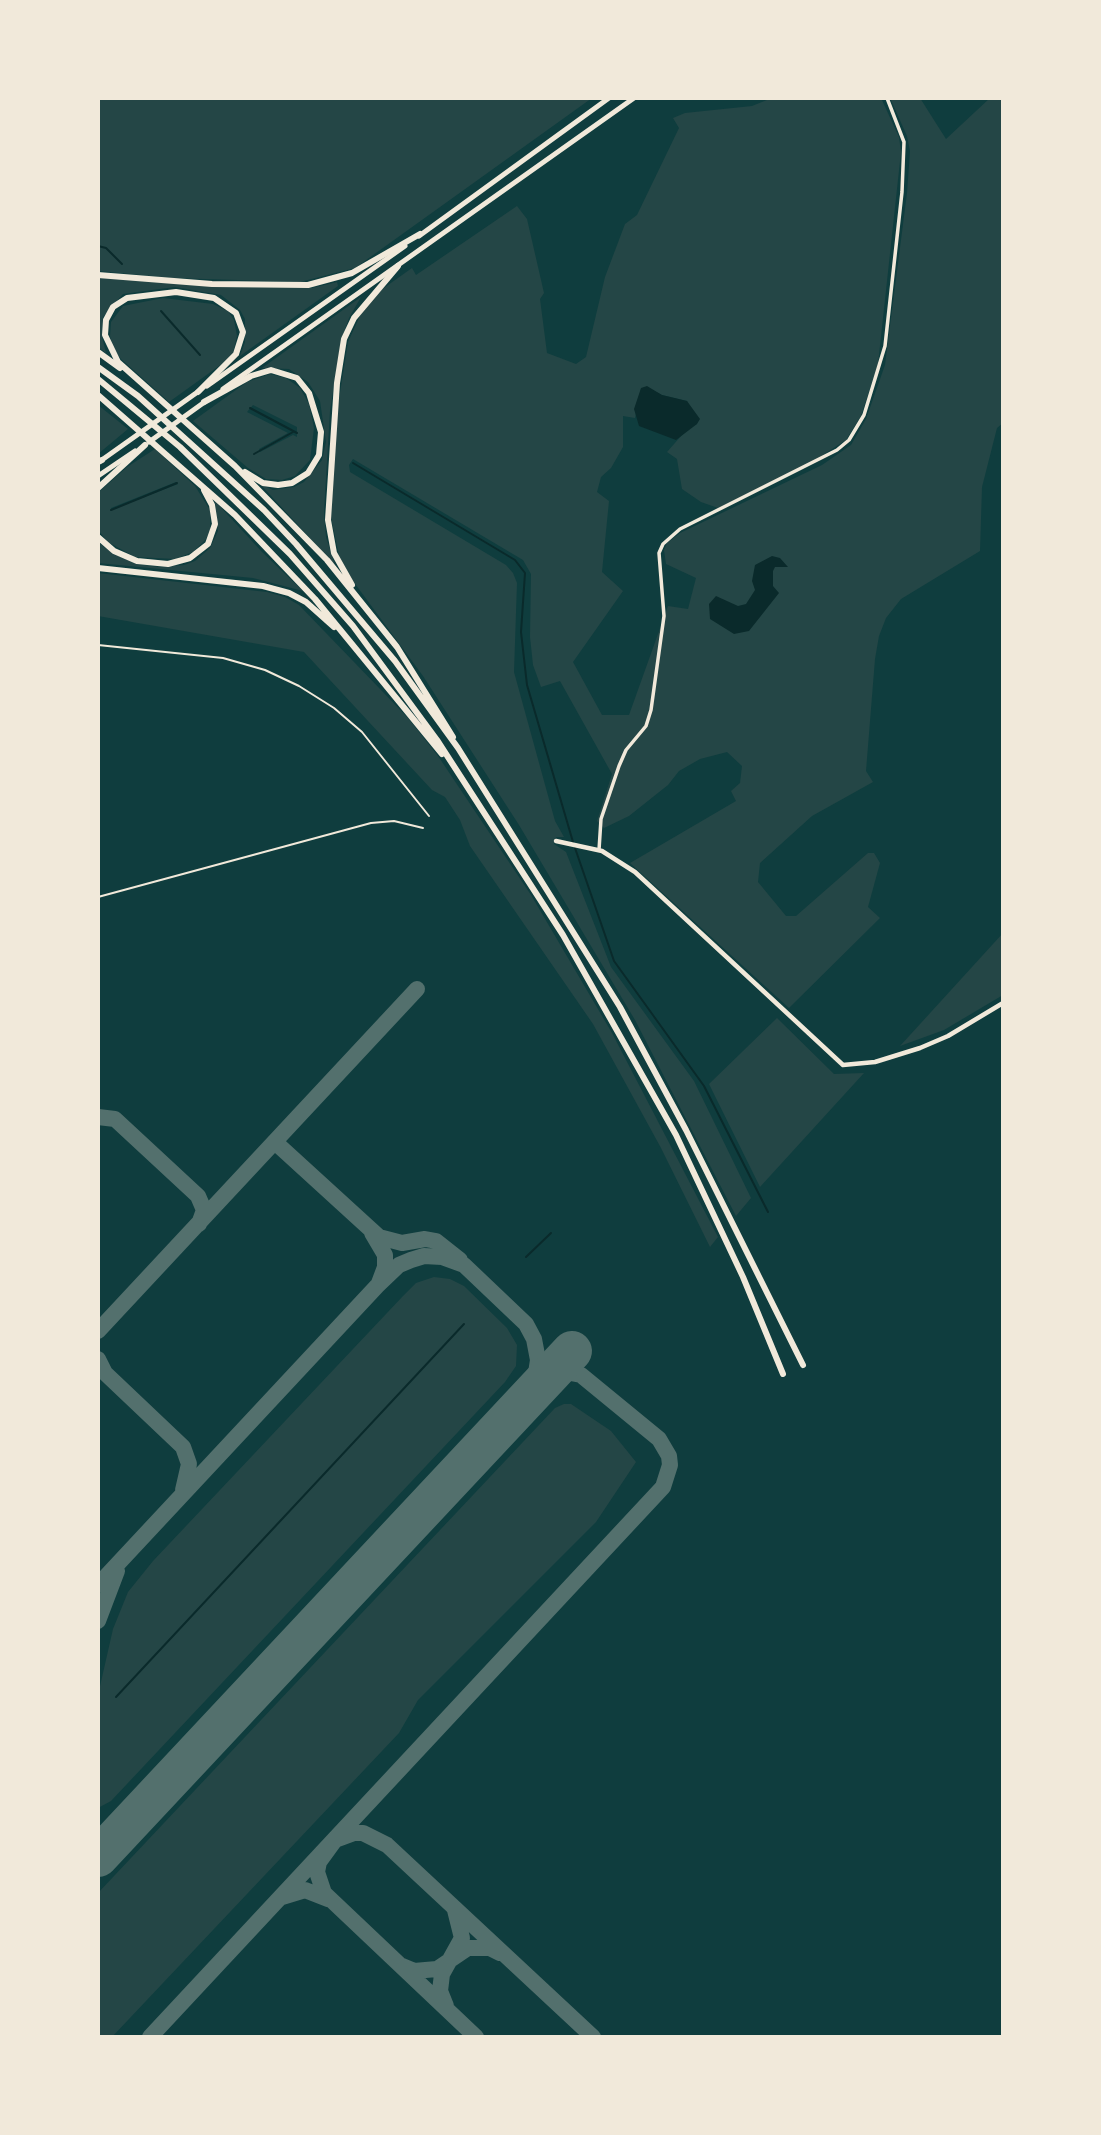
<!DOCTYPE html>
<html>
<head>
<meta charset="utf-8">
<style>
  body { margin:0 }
  #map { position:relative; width:1101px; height:2135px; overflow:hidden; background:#0f3d3e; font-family:Poppins,sans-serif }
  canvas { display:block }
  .frame { position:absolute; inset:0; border:100px solid #f1e9da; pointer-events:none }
</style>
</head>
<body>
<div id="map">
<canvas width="1101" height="2135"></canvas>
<div class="frame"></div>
</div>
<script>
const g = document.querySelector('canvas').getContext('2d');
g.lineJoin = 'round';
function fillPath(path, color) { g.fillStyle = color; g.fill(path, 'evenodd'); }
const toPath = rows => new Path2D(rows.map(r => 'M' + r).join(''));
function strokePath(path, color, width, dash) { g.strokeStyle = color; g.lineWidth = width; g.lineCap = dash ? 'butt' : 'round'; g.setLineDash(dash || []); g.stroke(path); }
fillPath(toPath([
  [98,98,592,98,355,268,300,282,173,278,98,271],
  [772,98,881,98,899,137,901,152,878,364,861,416,846,440,815,460,718,508,701,502,682,489,677,459,667,452,689,427,697,424,687,401,662,395,646,387,641,389,635,418,623,416,623,447,611,468,601,477,597,492,609,501,602,572,623,591,573,662,602,715,629,715,668,606,688,609,696,578,666,564,664,550,667,543,680,533,822,465,851,445,866,419,885,365,907,193,910,151,907,136,890,98,920,98,946,139,990,98,1003,98,1003,423,997,428,982,487,980,551,901,599,886,618,879,636,875,659,866,771,873,782,812,816,760,863,758,882,786,916,796,916,868,853,874,853,880,863,868,907,880,918,789,1008,630,863,736,801,731,791,740,783,742,766,727,752,700,759,679,771,668,785,629,816,604,828,597,821,612,774,560,681,541,687,533,665,530,637,531,574,523,560,353,459,349,465,350,472,506,565,513,573,517,583,514,672,555,821,564,837,556,837,554,844,566,852,611,967,694,1081,733,1161,751,1198,736,1216,635,1020,519,825,423,676,353,581,339,556,331,517,336,418,348,342,364,307,381,290,412,268,416,275,517,206,527,219,544,293,540,299,547,353,576,364,586,357,605,277,625,224,637,215,679,128,673,118,685,113,752,106],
  [98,277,244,287,312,288,337,282,338,286,240,356,245,342,245,319,240,310,221,295,175,287,123,294,103,317,102,337,106,353,98,347],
  [361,297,349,318,341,340,330,411,324,513,326,537,335,565,260,484,273,490,294,487,304,482,322,460,326,442,320,401,308,382,289,369,262,368],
  [163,298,213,304,228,311,234,320,237,336,233,353,226,361,169,402,121,359,113,349,110,336,111,322,123,306],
  [270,374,286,378,300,388,309,404,314,428,310,460,295,476,282,480,266,479,248,468,193,421,247,382],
  [253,405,297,427,297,437,293,435,260,452,259,449,288,433,247,412],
  [98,405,128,429,98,454],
  [155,449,195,486,210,510,210,530,206,539,193,552,175,559,135,557,108,542,98,530,100,491,127,467],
  [176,482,178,484,111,510,111,508],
  [215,501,262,552,303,591,253,578,98,563,98,542,112,553,138,564,159,567,184,565,195,561,210,548,218,531],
  [98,573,267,592,285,597,299,605,408,718,438,756,531,895,612,1033,718,1237,710,1247,661,1148,593,1024,470,846,460,820,445,797,432,790,304,652,98,616],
  [1003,933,1003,995,944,1030,900,1046],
  [777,1018,834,1074,864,1073,760,1187,709,1084],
  [434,1277,450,1279,464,1286,507,1328,517,1345,516,1366,505,1382,111,1801,98,1808,98,1695,113,1629,128,1592,153,1561,403,1296,416,1283],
  [564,1404,571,1404,611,1431,636,1462,596,1522,418,1700,399,1733,112,2037,98,2037,98,1893,555,1408]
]), '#244646');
fillPath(toPath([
  [647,386,662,395,687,401,700,419,697,424,676,440,639,426,634,409,641,388],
  [772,556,780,558,788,567,775,567,773,571,773,586,779,593,749,631,734,634,710,619,709,604,716,596,738,606,746,604,755,590,752,581,755,565]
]), '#0a2a2b');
strokePath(toPath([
  [98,246,106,248,122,264],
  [161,311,200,355],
  [250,408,297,433],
  [254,454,293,432],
  [353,463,515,560,525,573,521,632,527,685,573,842],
  [111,510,177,483],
  [575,848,614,961,704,1086,768,1212],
  [526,1257,551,1233],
  [116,1697,464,1324]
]), '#0a2a2b', 2);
strokePath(toPath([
  [98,1117,115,1119,198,1196,204,1210,199,1224],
  [276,1143,379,1237,402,1243,425,1239,436,1241,460,1260],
  [372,1233,385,1255,385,1267,379,1283],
  [98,1331,417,989],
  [98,1359,105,1373,183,1447,189,1464,183,1490],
  [98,1585,377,1286,399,1265,411,1260,424,1256,442,1257,464,1265,526,1324,534,1339,538,1360,535,1380,521,1405],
  [98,1621,117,1571],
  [282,1897,305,1890,328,1899],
  [402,1966,414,1971,437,1969,468,1948,490,1948,500,1953],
  [446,2006,440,1991,442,1974,462,1938,455,1910],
  [150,2037,663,1487,670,1465,669,1456,659,1439,581,1375,560,1371,547,1377],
  [476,2037,324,1893,317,1872,319,1862,335,1840,354,1833,363,1833,387,1845,593,2037]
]), '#53706d', 16);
strokePath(toPath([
  [98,1857,572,1351]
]), '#53706d', 40);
strokePath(toPath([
  [98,645,223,658,265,670,299,686,334,708,362,732,429,816],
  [98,897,371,823,394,821,423,828]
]), '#f1e9da', 2);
strokePath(toPath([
  [599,850,601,819,619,766,626,750,646,726,651,710,664,616,659,553,663,544,680,529,837,450,849,440,864,415,885,346,902,192,904,142,887,98]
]), '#f1e9da', 3.5);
strokePath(toPath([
  [556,841,602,851,635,872,843,1065,875,1062,920,1048,948,1036,1003,1003]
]), '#f1e9da', 4.5);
strokePath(toPath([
  [419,236,609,98],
  [207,386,405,246],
  [223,389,634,98],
  [149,442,206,401],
  [99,462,199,391],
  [98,476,135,451]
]), '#f1e9da', 5);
strokePath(toPath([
  [98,275,212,284,308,285,352,273,420,234],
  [98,352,120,368],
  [98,367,138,396,264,510,296,544,395,661,458,748,620,1007,686,1130,803,1365],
  [98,379,180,447,290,554,353,626,437,740,563,935,676,1135,743,1277,783,1374],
  [198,392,236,354,243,332,236,313,214,298,176,292,127,298,113,307,106,320,105,335,118,362,235,466,327,560,397,647,453,737],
  [98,395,235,515,315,599,442,754],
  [204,402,251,376,271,370,297,378,309,393,321,432,319,455,308,473,292,483,278,485,263,483,245,472],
  [98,462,102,460],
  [98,488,145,445],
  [98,537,114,551,137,561,168,564,190,558,208,544,215,524,212,505,204,490],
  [98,568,263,586,289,593,306,602,334,627],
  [352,585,334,553,328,520,337,383,344,339,354,318,398,266]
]), '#f1e9da', 6);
</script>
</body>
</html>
